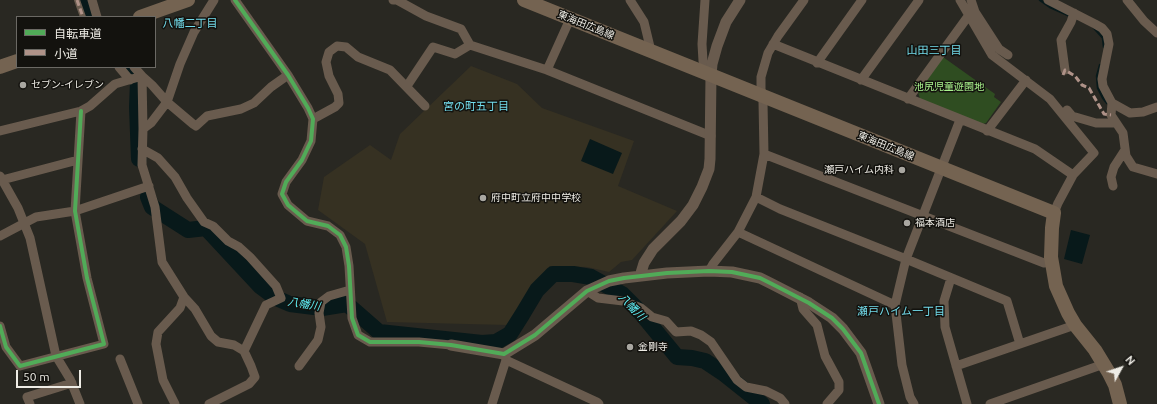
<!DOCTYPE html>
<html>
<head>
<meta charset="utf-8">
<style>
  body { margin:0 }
  #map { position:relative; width:1157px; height:404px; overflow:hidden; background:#292822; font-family:Ubuntu,"Noto Sans JP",sans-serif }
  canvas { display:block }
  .legend { position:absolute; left:16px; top:16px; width:140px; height:52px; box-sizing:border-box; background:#13120e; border:1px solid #6b6964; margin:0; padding:5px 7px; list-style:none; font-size:12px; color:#eeece5 }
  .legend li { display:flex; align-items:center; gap:8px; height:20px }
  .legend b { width:20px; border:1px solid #6b6964 }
  .north { position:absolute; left:1101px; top:348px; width:40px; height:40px; -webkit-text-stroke:3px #13120e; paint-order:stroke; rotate:50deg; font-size:11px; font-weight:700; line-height:16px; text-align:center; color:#eeece5 }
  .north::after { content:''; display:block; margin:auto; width:14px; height:18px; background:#eeece5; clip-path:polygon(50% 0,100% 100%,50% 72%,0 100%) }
  .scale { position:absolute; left:16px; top:370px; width:65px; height:18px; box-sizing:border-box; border:2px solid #eeece5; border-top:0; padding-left:5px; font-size:12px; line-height:14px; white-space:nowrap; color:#eeece5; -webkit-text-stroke:3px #13120e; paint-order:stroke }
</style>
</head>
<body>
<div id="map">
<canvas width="1157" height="404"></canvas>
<ul class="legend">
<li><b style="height:5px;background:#51ab58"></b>自転車道</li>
<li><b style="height:5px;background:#af9288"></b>小道</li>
</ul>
<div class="north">N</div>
<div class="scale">50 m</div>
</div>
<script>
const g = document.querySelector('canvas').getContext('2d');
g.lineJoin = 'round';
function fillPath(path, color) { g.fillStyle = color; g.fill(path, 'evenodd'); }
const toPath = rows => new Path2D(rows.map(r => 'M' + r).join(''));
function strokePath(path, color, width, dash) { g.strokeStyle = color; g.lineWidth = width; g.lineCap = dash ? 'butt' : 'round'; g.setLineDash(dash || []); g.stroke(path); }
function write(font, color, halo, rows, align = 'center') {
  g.font = font + ' Ubuntu,"Noto Sans JP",sans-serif'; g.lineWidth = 3; g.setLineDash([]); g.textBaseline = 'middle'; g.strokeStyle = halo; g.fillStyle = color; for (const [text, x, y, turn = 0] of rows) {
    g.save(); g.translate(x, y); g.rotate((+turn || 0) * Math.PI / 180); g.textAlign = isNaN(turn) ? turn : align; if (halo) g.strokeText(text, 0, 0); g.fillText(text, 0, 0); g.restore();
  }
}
fillPath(toPath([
  [471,66,517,84,542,108,634,141,618,186,677,211,632,260,621,262,609,272,587,267,550,266,527,293,508,325,387,322,365,244,318,210,324,177,370,145,391,160,400,134]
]), '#363122');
fillPath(toPath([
  [943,57,995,94,994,97,1001,102,986,123,983,124,920,99,918,92]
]), '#2f4d21');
fillPath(toPath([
  [590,139,622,153,613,174,581,161],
  [1071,230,1090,235,1082,264,1064,259]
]), '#08191a');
strokePath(toPath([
  [1040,0,1050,7,1068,15],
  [1094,28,1103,38,1104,47],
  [1100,65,1097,76,1098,88,1103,98,1107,103]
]), '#08191a', 2.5);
strokePath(toPath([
  [86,0,91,17],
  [126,67,138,82,137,107,139,159],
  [148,197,152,207,188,230,206,228,260,286,276,298,290,304,322,308,347,304,379,332,482,343,496,342,510,334,522,315,537,290,553,274,573,274,591,277,622,294,640,312,677,357,692,358,705,361,723,373,762,404]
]), '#08191a', 16);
strokePath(toPath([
  [77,0,83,17]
]), '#695b4e', 6);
strokePath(toPath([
  [92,0,97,17],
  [235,0,288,75,308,108,313,119,311,141,302,160,286,182,282,194,288,205,307,221,328,226,340,235,346,247,349,266,352,318,358,335,370,342,419,342,451,345],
  [393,0,397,0,426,16,461,29,470,45,547,70,711,136],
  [630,0,644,22,651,51],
  [705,0,702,44,703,61,711,75],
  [960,0,992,55,1050,99,1094,153,1073,175,1058,203,1054,213],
  [971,0,975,12,999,49,1008,55],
  [1048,0,1095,24,1102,28,1107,34,1109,44,1102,79,1103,86,1112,103,1111,115,1123,133,1126,156,1133,167,1157,174],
  [1127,0,1144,21,1157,33],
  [773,44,1035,149,1073,175],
  [817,63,862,0],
  [119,67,130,80],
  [134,67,142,76,143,129,142,165,155,207,162,262,184,297,180,308,158,332,156,344,163,380,175,404],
  [547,70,570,19],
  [1065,70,1061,40,1071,22,1074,13],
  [861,80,919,0],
  [407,86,433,47,455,54,470,45],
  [908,99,969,15],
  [1112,103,1130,113,1143,112,1157,107],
  [1067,110,1072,116,1096,123,1116,123],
  [313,119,335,107,339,103,338,94,329,76,326,62,329,52,337,46,346,47,358,57,390,70,425,106],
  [143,129,151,123,167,102,180,64,194,32,214,0],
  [0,131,81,111,90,106,115,84,142,76,152,85,167,102,193,124,196,126,207,116,241,109,254,103,271,87,288,75],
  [987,131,1026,80],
  [142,149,158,158,175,177,187,198,204,222,213,226,228,241,239,247,250,257,276,286,281,298,266,305,244,351],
  [764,154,1044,263,1051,262],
  [0,176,18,208,30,238,56,356,70,379,80,404],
  [2,180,78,160],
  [1113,186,1111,177,1114,167,1125,150],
  [756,197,780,209,906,259,1007,301,1020,344],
  [738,232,895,305],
  [0,236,36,217,75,211,149,186],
  [709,271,713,264,738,232,756,197,764,154,763,102,761,89,761,77,768,53,778,36,804,0],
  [951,278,944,301,945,327,967,404],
  [587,291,598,298,623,301,641,308,652,317,666,321,676,332,691,331,701,335,711,342,737,380,746,387,766,391,780,398,785,404],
  [184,297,195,309,211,336,218,342,234,345,244,351,251,366,255,377,249,384,209,404],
  [800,297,803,309,817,325,825,356,839,382,839,390,827,404],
  [0,326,6,347,20,366,104,344,87,278,75,211,81,111],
  [120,359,138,404],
  [506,360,597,402,599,404],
  [299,366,318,340,321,327,319,313,321,302,329,296,350,290],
  [956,366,1075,325],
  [30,404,27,397,72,383],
  [492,404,506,360,505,356],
  [914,404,910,397,902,365,895,305,906,259,960,120],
  [990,404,1104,364]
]), '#695b4e', 9);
strokePath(toPath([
  [640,276,644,263,653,249,681,221,693,205,702,187,709,169,710,159,711,75,712,64,717,46,726,22,740,0],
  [451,345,504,354,535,335,587,291,609,281,624,278,667,273,709,271,732,272,760,278,772,284,809,303,832,318,843,329,861,353,879,404]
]), '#695b4e', 11);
strokePath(toPath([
  [524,0,1054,213,1052,228,1051,257,1056,286,1068,313,1075,325,1095,350,1109,373,1115,385,1120,404],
  [140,17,188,0],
  [0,67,17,61]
]), '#746351', 14);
strokePath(toPath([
  [77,0,83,17],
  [1063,75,1065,70,1075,76,1082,85,1089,88,1104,114,1111,115]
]), '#af9288', 3, [6, 3]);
strokePath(toPath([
  [235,0,288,75,308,108,313,119,311,141,302,160,286,182,282,194,288,205,307,221,328,226,340,235,346,247,349,266,352,318,358,335,370,342,419,342,451,345,504,354,535,335,587,291,609,281,624,278,667,273,709,271,732,272,760,278,772,284,809,303,832,318,843,329,861,353,879,404],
  [0,326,6,347,20,366,104,344,87,278,75,211,81,111]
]), '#51ab58', 4);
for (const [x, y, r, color] of [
  [23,85,4,"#a9a7a1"],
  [902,170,4,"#a9a7a1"],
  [483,198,4,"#a9a7a1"],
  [907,223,4,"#a9a7a1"],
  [630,347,4,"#a9a7a1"]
]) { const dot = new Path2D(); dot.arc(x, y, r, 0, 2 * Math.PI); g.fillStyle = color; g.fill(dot); strokePath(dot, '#13120e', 1.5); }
write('10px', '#eeece5', '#13120e', [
  ["東海田広島線",586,25,22],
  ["東海田広島線",886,146,22]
]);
write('10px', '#eeece5', '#13120e', [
  ["セブン-イレブン",31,85],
  ["瀬戸ハイム内科",894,170,"right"],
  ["府中町立府中中学校",491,198],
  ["福本酒店",915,223],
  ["金剛寺",638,347]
], 'left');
write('10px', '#abf58e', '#13120e', [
  ["池尻児童遊園地",949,87]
]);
write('11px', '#73ddec', '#13120e', [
  ["八幡二丁目",190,23],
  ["山田三丁目",934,50],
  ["宮の町五丁目",476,106],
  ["瀬戸ハイム一丁目",901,311]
]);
write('italic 11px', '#5ff0f7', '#13120e', [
  ["八幡川",304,304,9],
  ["八幡川",632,307,46]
]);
</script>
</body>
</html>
